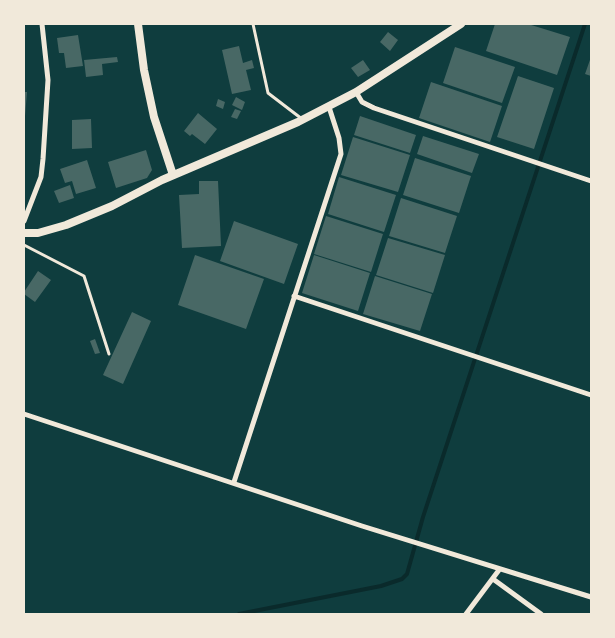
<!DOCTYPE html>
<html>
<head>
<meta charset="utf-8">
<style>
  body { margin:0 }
  #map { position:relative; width:615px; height:638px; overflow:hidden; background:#0f3d3e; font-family:Lato,sans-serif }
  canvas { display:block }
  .frame { position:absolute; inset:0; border:25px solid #f1e9da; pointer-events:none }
</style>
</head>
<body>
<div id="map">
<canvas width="615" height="638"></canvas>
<div class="frame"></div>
</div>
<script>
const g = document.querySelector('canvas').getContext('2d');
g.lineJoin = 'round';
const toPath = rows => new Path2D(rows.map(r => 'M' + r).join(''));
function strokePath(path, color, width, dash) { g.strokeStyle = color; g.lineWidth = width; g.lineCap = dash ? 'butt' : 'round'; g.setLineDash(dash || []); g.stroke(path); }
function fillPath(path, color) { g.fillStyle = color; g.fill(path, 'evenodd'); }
strokePath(toPath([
  [239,614,381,586,402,579,407,574,423,517,585,24]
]), '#0a2a2b', 4);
fillPath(toPath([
  [495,24,528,24,570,37,557,75,486,51],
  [388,32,398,40,390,51,380,42],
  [78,35,83,66,66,68,64,53,59,53,57,38],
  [239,46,243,63,252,60,254,68,246,70,251,90,232,94,222,50],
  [455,47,515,67,502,103,443,83],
  [117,57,118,62,102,64,103,75,86,77,84,60],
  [591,57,591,76,585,74],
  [363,60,370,70,358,77,351,68],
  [518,76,554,88,534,149,497,137],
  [431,82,502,106,490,142,419,118],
  [24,92,27,92,25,116,24,116],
  [236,97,245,102,242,110,232,105],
  [218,99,225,102,223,109,216,106],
  [235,109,241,111,237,119,231,117],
  [198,113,217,129,205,144,192,134,190,136,184,131],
  [360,116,416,135,410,153,354,135],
  [91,119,92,148,72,149,72,120],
  [423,136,479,154,472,173,417,154],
  [353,137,410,155,398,192,341,175],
  [146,150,152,170,147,178,116,188,108,162],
  [415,158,471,176,459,213,403,195],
  [87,160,96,188,76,194,72,181,65,183,60,169],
  [339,177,396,195,384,232,328,214],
  [199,181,218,181,221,246,182,248,179,195,199,194],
  [70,185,74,198,59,203,54,191],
  [401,198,457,216,445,253,389,236],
  [326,216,383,234,371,272,314,254],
  [234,221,298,244,284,284,220,261],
  [388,238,445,255,433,293,376,275],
  [195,255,264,279,246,329,178,305],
  [314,255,370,273,358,311,302,293],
  [38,271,51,280,35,302,24,294,24,292],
  [375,276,432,294,420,331,363,314],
  [132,312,151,321,123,384,103,375],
  [95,339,100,353,95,354,90,341]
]), '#486865');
strokePath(toPath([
  [253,24,268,93,302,119],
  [24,245,84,276,109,354]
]), '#f1e9da', 3);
strokePath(toPath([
  [356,92,362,102,374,108,591,181],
  [24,221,41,177,43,159,48,80,42,24],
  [294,296,591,395],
  [24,414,362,526,591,597],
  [234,482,341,154,339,138,329,107],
  [493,579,541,614],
  [466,614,499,570]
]), '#f1e9da', 5);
strokePath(toPath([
  [138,24,144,70,154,117,173,175],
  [24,233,38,233,66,225,112,206,162,180,298,122,356,92,461,24]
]), '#f1e9da', 8);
</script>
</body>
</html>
